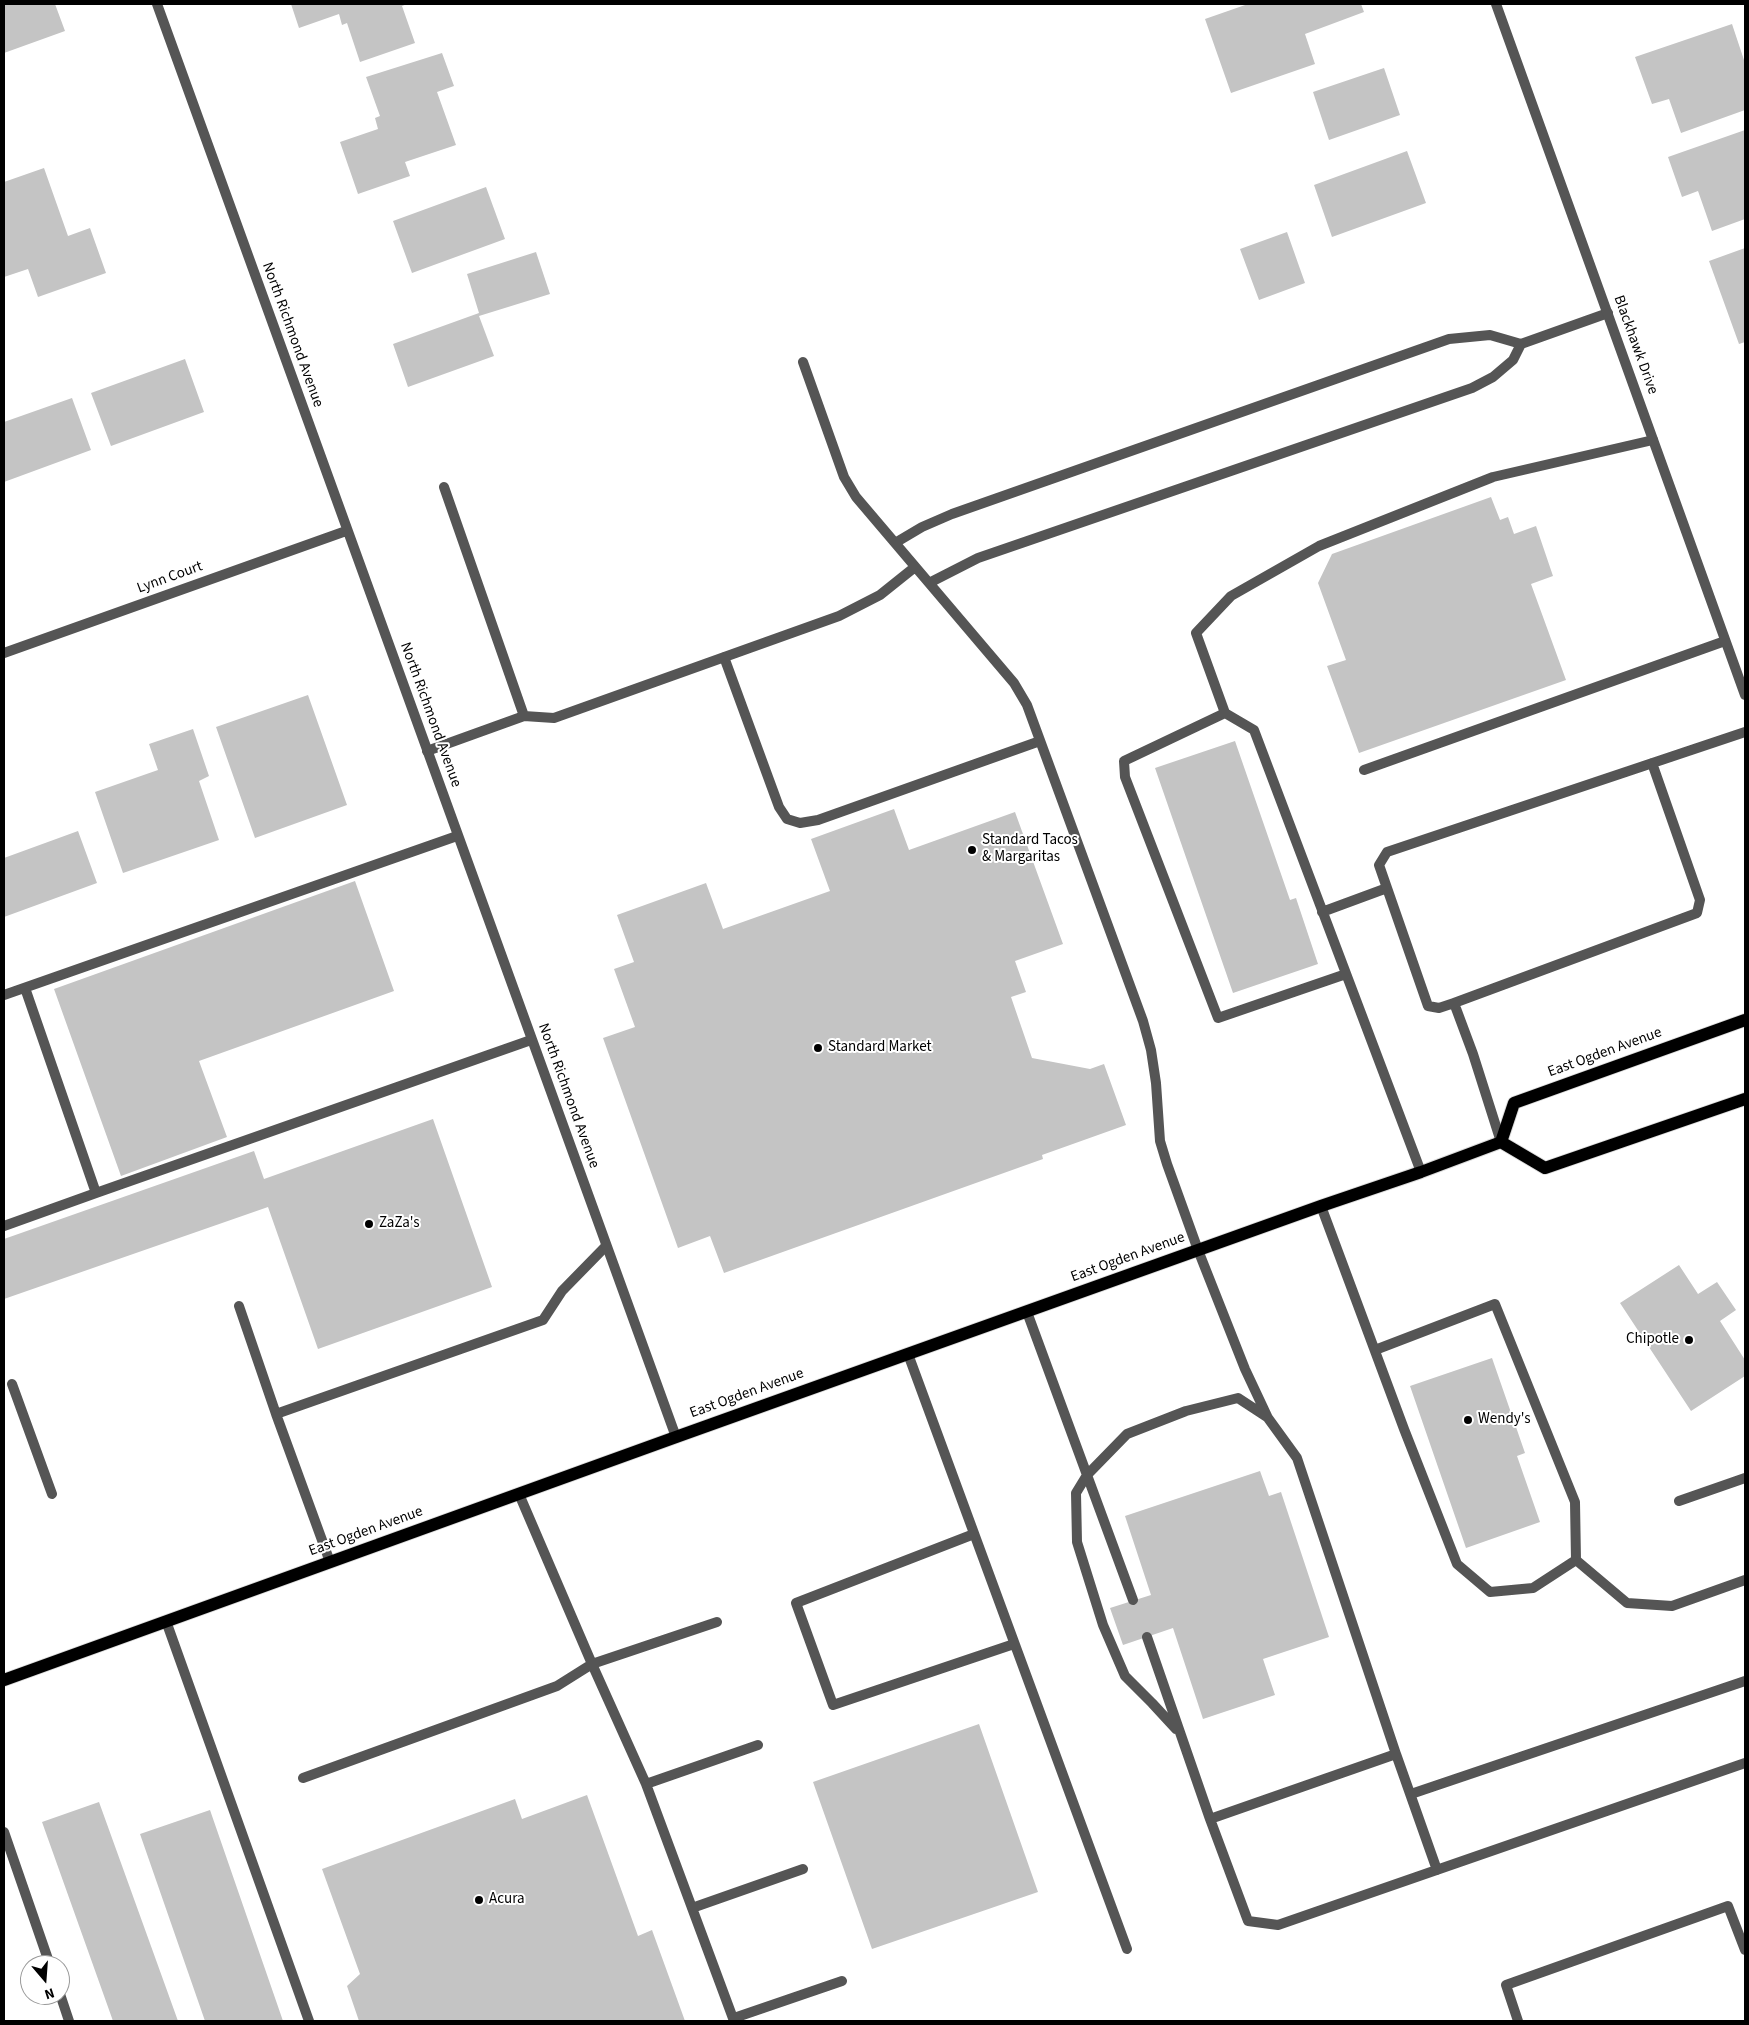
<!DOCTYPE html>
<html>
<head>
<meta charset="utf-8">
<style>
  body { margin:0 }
  #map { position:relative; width:1749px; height:2025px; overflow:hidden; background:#fff; font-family:"Source Sans 3",sans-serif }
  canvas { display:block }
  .frame { position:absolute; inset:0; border:5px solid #000; pointer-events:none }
  .north { position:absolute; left:20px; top:1955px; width:50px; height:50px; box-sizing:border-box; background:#fff; border:1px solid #999; border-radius:50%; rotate:162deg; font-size:14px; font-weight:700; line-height:20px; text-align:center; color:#000 }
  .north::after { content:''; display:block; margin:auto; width:18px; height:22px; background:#000; clip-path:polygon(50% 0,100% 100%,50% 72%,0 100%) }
</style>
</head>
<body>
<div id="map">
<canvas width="1749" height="2025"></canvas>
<div class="frame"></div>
<div class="north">N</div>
</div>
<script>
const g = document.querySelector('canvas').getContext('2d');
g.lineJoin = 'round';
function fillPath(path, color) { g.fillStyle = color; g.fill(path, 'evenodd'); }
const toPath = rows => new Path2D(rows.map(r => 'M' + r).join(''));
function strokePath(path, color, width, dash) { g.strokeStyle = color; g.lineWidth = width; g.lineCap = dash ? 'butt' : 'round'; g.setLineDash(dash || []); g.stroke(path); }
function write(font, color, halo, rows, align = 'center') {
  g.font = font + ' "Source Sans 3",sans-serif'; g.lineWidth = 4; g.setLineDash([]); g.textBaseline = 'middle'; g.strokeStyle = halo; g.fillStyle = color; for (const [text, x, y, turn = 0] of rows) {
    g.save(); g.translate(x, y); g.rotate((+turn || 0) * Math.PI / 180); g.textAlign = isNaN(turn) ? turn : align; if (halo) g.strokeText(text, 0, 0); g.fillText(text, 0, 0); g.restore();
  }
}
fillPath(toPath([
  [4,4,55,4,65,31,4,53],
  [291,4,407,4,402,6,415,43,360,62,347,23,342,25,339,14,299,28],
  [1248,4,1361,4,1364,12,1305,34,1315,64,1231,93,1205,19],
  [1732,24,1745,63,1745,110,1681,133,1669,99,1652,104,1635,57],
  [442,53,454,86,437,92,456,145,405,162,410,176,358,194,340,142,378,129,375,118,380,116,366,77],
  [1384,68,1400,115,1329,140,1313,92],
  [1745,130,1745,219,1712,231,1698,191,1682,197,1668,157],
  [1407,151,1426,203,1332,237,1314,185],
  [44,168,68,236,90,228,106,273,38,297,28,269,4,277,4,182],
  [486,187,505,239,412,273,393,221],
  [1287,232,1305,283,1259,300,1240,249],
  [1745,248,1745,342,1739,344,1709,261],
  [536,252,550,294,479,316,494,356,408,387,393,344,479,313,467,274],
  [185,359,204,412,111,446,91,393],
  [72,398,91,450,4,482,4,422],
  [1491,497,1500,520,1508,517,1514,534,1536,526,1553,576,1531,584,1566,680,1359,753,1327,666,1346,660,1318,583,1332,554],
  [308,695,347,805,255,838,216,727],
  [193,729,209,776,199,781,219,840,123,873,95,792,158,770,149,744],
  [1235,741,1290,900,1296,898,1318,964,1233,993,1155,768],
  [894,809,909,850,1015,812,1063,944,1015,961,1026,992,1011,997,1032,1058,1090,1069,1104,1064,1126,1125,1042,1155,1043,1159,724,1273,710,1236,678,1248,603,1038,635,1027,614,969,634,962,617,915,706,883,723,929,830,891,811,839],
  [78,831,97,883,4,917,4,858],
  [355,881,394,991,199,1061,227,1137,121,1176,54,989],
  [433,1119,492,1287,318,1349,268,1207,4,1299,4,1239,254,1151,264,1179],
  [1679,1265,1698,1294,1717,1282,1736,1310,1720,1321,1745,1360,1745,1376,1691,1411,1620,1303],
  [1492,1358,1525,1453,1517,1456,1540,1522,1466,1548,1410,1386],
  [1260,1471,1269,1496,1281,1492,1329,1637,1263,1659,1275,1695,1203,1719,1173,1628,1123,1645,1110,1608,1151,1595,1125,1516],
  [979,1724,1038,1892,872,1949,813,1782],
  [587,1795,638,1936,652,1930,685,2021,359,2021,347,1986,360,1974,322,1869,515,1799,522,1819],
  [99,1802,178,2021,113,2021,42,1822],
  [210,1810,283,2021,205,2021,140,1834]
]), '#c4c4c4');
const primary = toPath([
  [1501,1142,1514,1103,1745,1020],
  [1501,1142,1545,1168,1745,1099],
  [4,1680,676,1437,1321,1206,1421,1172,1501,1142]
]);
strokePath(primary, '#dbdbdb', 14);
strokePath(toPath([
  [803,362,844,477,856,497,1014,683,1027,705,1143,1021,1151,1050,1156,1083,1160,1141,1167,1164,1198,1250,1245,1369,1268,1418,1297,1458,1396,1754,1210,1819,1147,1637],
  [444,487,524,716],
  [895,543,922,527,952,514,1449,339,1490,335,1521,344,1608,313],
  [929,583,978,558,1472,388,1493,377,1513,360,1521,344],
  [724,657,779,807,787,819,800,823,818,820,1040,741],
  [1225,713,1196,633,1231,596,1319,546,1493,477,1653,440],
  [427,751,524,716,554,718,839,616,880,595,915,567],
  [1652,763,1700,900,1697,913,1454,1003,1439,1008,1428,1006,1379,865,1387,852,1745,732],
  [1364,770,1725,641],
  [1322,912,1387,888],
  [1346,974,1218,1018,1125,777,1124,761,1225,713,1254,730,1421,1172],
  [25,988,96,1193,531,1040],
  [4,995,457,836],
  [1454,1003,1473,1054,1501,1142],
  [1321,1206,1404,1429,1457,1564,1490,1592,1533,1588,1576,1560,1575,1502,1495,1304,1375,1350],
  [4,1226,96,1193],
  [239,1306,276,1414],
  [1027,1312,1133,1600],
  [908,1354,1127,1949],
  [12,1384,52,1494],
  [519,1494,592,1664,646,1784,734,2021],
  [1679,1501,1745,1478],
  [974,1534,796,1603,833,1705,1014,1644],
  [1576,1560,1627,1603,1672,1606,1745,1580],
  [330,1562,276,1414,543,1320,562,1291,606,1246],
  [166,1621,309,2021],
  [1176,1729,1152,1703,1125,1676,1103,1625,1077,1542,1076,1493,1087,1475,1127,1434,1186,1411,1238,1398,1267,1417],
  [1396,1754,1437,1870],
  [303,1778,557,1686,592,1664,717,1622],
  [646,1784,758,1745],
  [1411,1794,1745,1681],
  [1210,1819,1248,1921,1278,1925,1745,1763],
  [4,1832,50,1965],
  [692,1908,803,1869],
  [60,1994,69,2021],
  [734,2018,842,1981],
  [1518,2021,1506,1985,1728,1906,1745,1950]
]), '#555', 10);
strokePath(toPath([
  [157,4,676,1437],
  [1496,4,1745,695],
  [4,653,346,531]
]), '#555', 10);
strokePath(primary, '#000', 12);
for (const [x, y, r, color] of [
  [972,850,5,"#000"],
  [818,1048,5,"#000"],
  [369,1224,5,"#000"],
  [1689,1340,5,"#000"],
  [1468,1420,5,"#000"],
  [479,1900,5,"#000"]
]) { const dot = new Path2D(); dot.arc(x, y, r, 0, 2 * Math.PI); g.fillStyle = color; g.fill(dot); strokePath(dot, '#fff', 2); }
write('15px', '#000', '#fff', [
  ["North Richmond Avenue",292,335,70],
  ["Blackhawk Drive",1635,345,70],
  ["Lynn Court",170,578,-20],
  ["North Richmond Avenue",430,715,70],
  ["East Ogden Avenue",1605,1053,-20],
  ["North Richmond Avenue",568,1096,70],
  ["East Ogden Avenue",1128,1258,-20],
  ["East Ogden Avenue",747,1394,-20],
  ["East Ogden Avenue",366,1532,-20]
]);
write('15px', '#000', '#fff', [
  ["Standard Tacos",982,841],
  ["& Margaritas",982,858],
  ["Standard Market",828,1048],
  ["ZaZa's",379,1224],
  ["Chipotle",1679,1340,"right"],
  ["Wendy's",1478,1420],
  ["Acura",489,1900]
], 'left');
</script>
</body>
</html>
